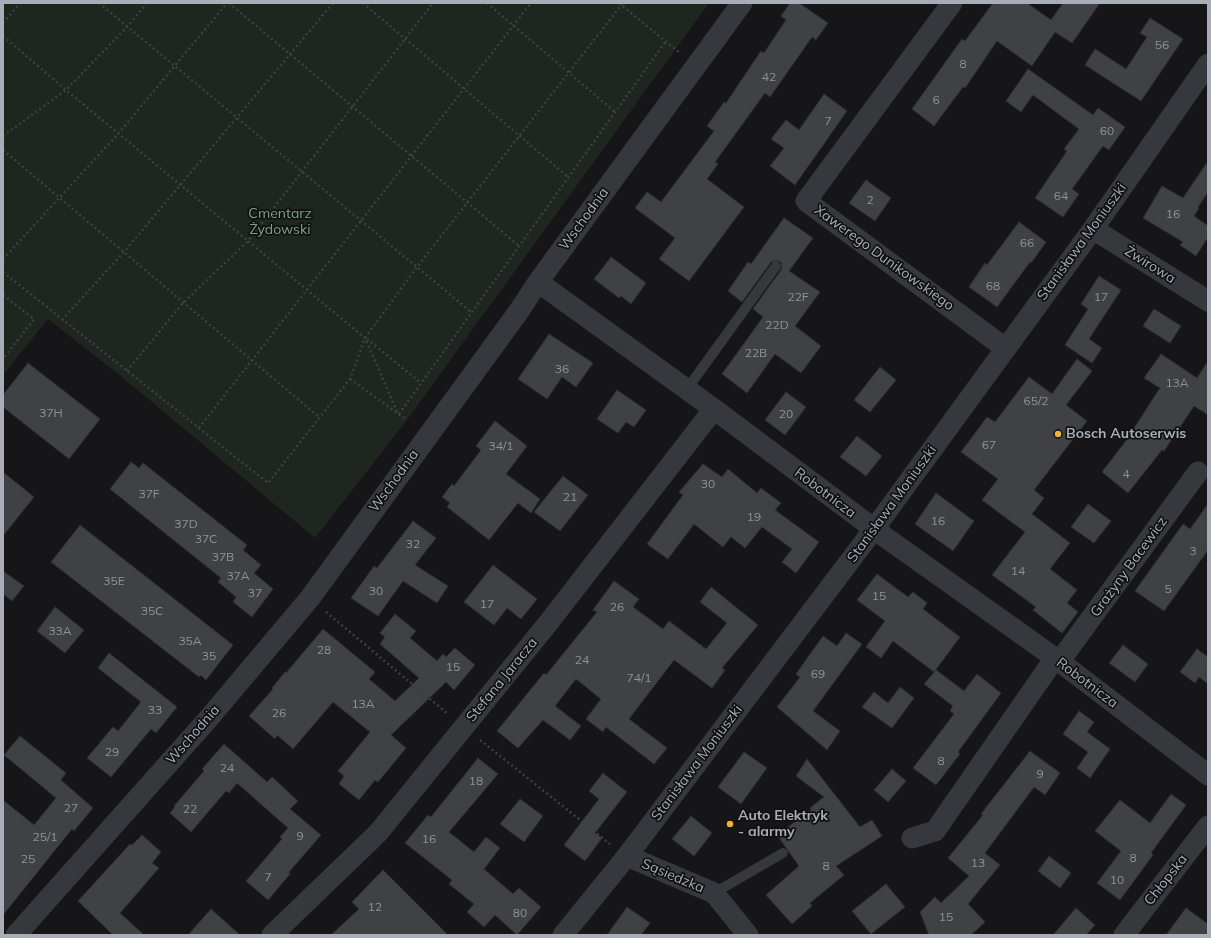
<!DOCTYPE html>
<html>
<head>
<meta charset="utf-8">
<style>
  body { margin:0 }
  #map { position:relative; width:1211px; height:938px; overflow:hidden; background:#161618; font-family:Mulish,sans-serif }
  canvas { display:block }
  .frame { position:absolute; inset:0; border:4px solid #a8adb8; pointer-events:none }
</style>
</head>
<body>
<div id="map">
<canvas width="1211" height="938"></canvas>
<div class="frame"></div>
</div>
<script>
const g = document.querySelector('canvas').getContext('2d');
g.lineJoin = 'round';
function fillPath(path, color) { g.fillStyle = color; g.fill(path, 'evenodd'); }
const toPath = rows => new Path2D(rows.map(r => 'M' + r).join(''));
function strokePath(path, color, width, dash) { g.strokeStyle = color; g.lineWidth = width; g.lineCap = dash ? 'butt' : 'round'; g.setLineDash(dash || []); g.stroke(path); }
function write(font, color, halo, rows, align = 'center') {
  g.font = font + ' Mulish,sans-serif'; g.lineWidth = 3.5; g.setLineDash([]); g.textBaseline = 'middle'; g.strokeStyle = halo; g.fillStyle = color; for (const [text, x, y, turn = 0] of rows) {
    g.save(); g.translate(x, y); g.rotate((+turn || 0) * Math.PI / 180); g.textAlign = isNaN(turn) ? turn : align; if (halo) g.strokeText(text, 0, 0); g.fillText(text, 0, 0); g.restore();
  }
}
fillPath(toPath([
  [3,3,709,3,407,420,315,538,123,378,48,319,3,375]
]), '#1e261f');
const building = toPath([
  [790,3,799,3,828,23,816,40,812,37,770,97,765,93,715,162,718,164,707,179,744,207,689,281,659,259,675,238,635,208,647,192,661,202,714,131,707,126,724,102,726,103,761,51,764,53,786,20,781,16,790,3],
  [993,3,1027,3,1051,20,1063,3,1100,3,1072,43,1055,32,1032,66,997,41,965,88,963,87,934,126,912,109,962,39,965,41,993,3],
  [1150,18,1183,39,1141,101,1085,65,1095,49,1126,69,1147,37,1140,33,1150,18],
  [1028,69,1093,115,1098,108,1125,127,1109,150,1103,146,1072,189,1079,194,1063,217,1035,198,1067,151,1064,149,1079,129,1033,95,1021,112,1006,101,1028,69],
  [824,94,847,111,795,185,770,166,784,148,771,139,786,120,799,130,824,94],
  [1208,161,1208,192,1198,207,1199,208,1194,216,1208,226,1208,237,1196,256,1180,245,1183,242,1143,218,1162,186,1183,198,1208,161],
  [866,180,891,198,875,221,849,203,866,180],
  [784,218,813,238,789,271,820,292,795,326,821,346,801,373,775,354,747,393,722,374,763,317,753,309,781,270,782,263,777,260,771,262,742,302,728,291,748,262,751,264,784,218],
  [1019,222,1046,242,1031,263,1030,262,997,307,969,287,985,263,987,265,1019,222],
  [611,257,646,283,631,304,621,296,619,298,594,279,611,257],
  [1099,276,1121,290,1089,339,1102,348,1092,363,1065,345,1088,309,1081,304,1099,276],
  [1154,309,1181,326,1170,343,1143,326,1154,309],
  [549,334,593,363,576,387,562,377,547,399,518,379,549,334],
  [1161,354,1197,378,1208,361,1208,415,1194,406,1164,451,1162,450,1128,493,1102,472,1125,442,1160,388,1144,378,1161,354],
  [1077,359,1092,371,1066,405,1087,421,1034,490,1044,498,1032,514,1070,543,1050,569,1077,590,1067,603,1078,612,1062,633,1033,610,1036,607,992,575,1025,532,982,500,998,479,961,452,987,417,995,422,1029,377,1052,394,1077,359],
  [28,363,100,419,69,459,3,407,3,395,28,363],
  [880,367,896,380,870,412,854,400,880,367],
  [617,390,646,410,634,427,626,422,618,433,597,419,617,390],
  [786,392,806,407,785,435,765,420,786,392],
  [495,421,527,446,506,474,540,499,531,513,518,503,489,540,447,507,450,503,442,497,452,484,454,486,481,450,476,446,495,421],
  [857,436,882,456,866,476,840,457,857,436],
  [131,462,139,468,143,463,247,545,243,550,261,565,254,573,273,589,252,617,233,602,236,597,218,582,221,578,110,489,131,462],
  [703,464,722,477,728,469,757,493,761,488,781,503,775,510,819,542,796,573,782,562,792,549,762,527,745,548,731,537,723,547,694,524,668,559,647,544,683,495,679,492,703,464],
  [3,472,34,497,3,536,3,472],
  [563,476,588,495,560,531,534,512,563,476],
  [936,493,974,521,953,551,915,524,936,493],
  [1088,504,1111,521,1094,543,1071,527,1088,504],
  [1208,504,1208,550,1164,611,1135,591,1183,524,1190,529,1208,504],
  [413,521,436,538,415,565,448,586,437,603,403,581,378,616,351,598,374,566,377,568,413,521],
  [80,525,233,645,206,680,201,675,199,677,51,562,80,525],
  [493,565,537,599,521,619,507,608,494,625,464,602,493,565],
  [3,571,24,586,12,601,3,594,3,571],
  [877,574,908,597,913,592,927,603,923,609,960,637,934,672,893,641,881,658,866,647,885,621,857,600,877,574],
  [614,581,639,599,633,607,663,629,669,621,706,649,727,623,700,602,711,587,758,625,722,668,725,670,712,688,674,660,629,719,667,748,654,764,606,727,603,732,586,719,601,699,576,679,555,706,581,726,570,740,543,720,518,748,497,731,544,673,546,675,597,612,593,610,614,581],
  [55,607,84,630,65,653,37,631,55,607],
  [395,614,416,631,410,638,437,661,443,654,446,657,455,648,475,665,454,690,446,682,391,735,406,748,378,782,375,780,359,800,339,784,344,776,338,771,370,732,333,702,293,749,277,735,275,739,249,716,273,689,272,688,285,672,286,673,323,629,375,672,369,679,395,701,419,678,380,644,385,637,380,633,395,614],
  [846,633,862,644,813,711,840,731,827,750,777,707,800,677,796,674,823,636,837,646,846,633],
  [1123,645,1148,664,1135,682,1109,663,1123,645],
  [1197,649,1208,657,1208,684,1199,677,1195,683,1180,672,1197,649],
  [109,653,177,707,156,733,151,729,111,777,87,758,113,727,118,731,141,702,98,668,109,653],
  [936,670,964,691,977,674,1001,693,958,752,960,754,936,785,913,768,954,714,950,711,953,706,924,684,936,670],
  [900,687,914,698,892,728,862,707,874,692,888,703,900,687],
  [1079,711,1094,722,1087,732,1110,749,1090,778,1077,768,1088,752,1063,734,1079,711],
  [20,736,66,773,61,780,93,808,74,831,72,829,3,915,3,800,34,825,56,798,4,755,20,736],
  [224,744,267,782,272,777,298,801,290,809,321,835,289,872,290,874,268,900,246,881,282,839,280,837,288,828,237,783,229,793,226,791,191,832,170,813,175,807,174,806,204,771,202,769,224,744],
  [1030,751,1060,773,1045,795,1034,787,985,853,1000,865,968,904,985,922,971,935,929,935,920,912,935,897,941,903,969,876,948,858,983,815,981,814,1030,751],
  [744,752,767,768,741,804,718,787,744,752],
  [478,758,498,774,449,832,474,852,486,837,500,848,484,869,513,894,519,888,541,907,517,935,495,915,484,927,467,912,474,904,449,884,452,880,405,843,428,815,431,817,478,758],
  [807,759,860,827,872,820,882,836,836,866,844,875,810,903,812,906,792,924,766,895,799,866,777,835,811,810,810,808,824,797,796,776,807,759],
  [892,769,906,781,888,802,874,790,892,769],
  [603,773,627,792,595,833,602,838,585,861,564,845,599,799,589,791,603,773],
  [1171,794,1186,805,1151,853,1153,855,1120,900,1097,883,1121,851,1095,831,1120,800,1150,823,1171,794],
  [520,799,543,816,524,842,500,824,520,799],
  [691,816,712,833,694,856,672,839,691,816],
  [142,835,161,852,152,863,159,868,120,913,144,935,113,935,78,901,130,844,132,845,142,835],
  [1049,856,1071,873,1060,888,1038,871,1049,856],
  [383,870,448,935,331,935,359,909,352,902,383,870],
  [886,884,905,907,871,934,852,911,886,884],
  [627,907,650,923,641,935,607,935,627,907],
  [1076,908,1095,925,1086,935,1053,935,1076,908],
  [1186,908,1208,924,1208,935,1166,935,1186,908],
  [211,909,240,935,188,935,211,909]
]);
fillPath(building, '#404145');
strokePath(building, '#303034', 1);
strokePath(toPath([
  [99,3,471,312],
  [229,3,519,246],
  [363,3,568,177],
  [487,3,615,112],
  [619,3,681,54],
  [3,23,20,3],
  [3,36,66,90,365,338,398,414],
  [3,136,66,90,127,27,147,3],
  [3,150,319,417],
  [3,259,118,134,227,3],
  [3,272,268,483,350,379,365,338,417,267,623,3],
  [3,295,34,319,3,359],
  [62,320,124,252,333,3],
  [367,339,421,383],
  [127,371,183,303,248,241,433,3],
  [350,379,407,420],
  [399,414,666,41],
  [199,428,531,3],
  [326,612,448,714],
  [480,740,610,844]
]), '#3d3f44', 2.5, [2, 3]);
strokePath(toPath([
  [687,389,776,266],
  [714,893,783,853]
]), '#37383d', 10);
strokePath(toPath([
  [952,3,806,201,1005,348],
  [1093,229,1208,301],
  [538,282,714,409,885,537,1055,658,1208,775],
  [1059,662,1198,472],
  [912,838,935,831,1055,658],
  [627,856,714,893,748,935],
  [16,935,209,718,310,598,519,311,538,282,742,3],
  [272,935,378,833,549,622,714,409],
  [563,935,627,856,874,529,1093,229,1208,64],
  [1124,935,1208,826]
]), '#37383d', 21);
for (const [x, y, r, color] of [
  [1058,434,4,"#f2b134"],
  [730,824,4,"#f2b134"]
]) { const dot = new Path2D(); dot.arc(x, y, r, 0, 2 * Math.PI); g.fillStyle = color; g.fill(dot); strokePath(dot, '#111113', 1.5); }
write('12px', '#8e929b', null, [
  ["56",1162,45],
  ["8",963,64],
  ["42",769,77],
  ["6",936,100],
  ["7",828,121],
  ["60",1107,131],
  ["64",1061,196],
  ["2",870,200],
  ["16",1173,214],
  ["66",1027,243],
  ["68",993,286],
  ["22F",798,297],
  ["17",1101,297],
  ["22D",777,325],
  ["22B",756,353],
  ["36",562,369],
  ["13A",1177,383],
  ["65/2",1036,401],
  ["37H",51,413],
  ["20",786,414],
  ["67",989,445],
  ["34/1",501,446],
  ["4",1126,474],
  ["30",708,484],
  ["37F",149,494],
  ["21",570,497],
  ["19",754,517],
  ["16",938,521],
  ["37D",186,524],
  ["37C",206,539],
  ["32",413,544],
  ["3",1193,551],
  ["37B",223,557],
  ["14",1018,571],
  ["37A",238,576],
  ["35E",114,581],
  ["5",1168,589],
  ["30",376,591],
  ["37",255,593],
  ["15",879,596],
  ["17",487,604],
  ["26",617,607],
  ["35C",152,611],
  ["33A",60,631],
  ["35A",190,641],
  ["28",324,650],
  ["35",209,656],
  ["24",582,660],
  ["15",453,667],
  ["69",818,674],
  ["74/1",639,678],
  ["13A",363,704],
  ["33",155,710],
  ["26",279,713],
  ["29",112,752],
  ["8",941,761],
  ["24",227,768],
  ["9",1040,774],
  ["18",476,781],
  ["27",71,808],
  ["22",190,809],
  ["9",300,836],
  ["25/1",45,837],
  ["16",429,839],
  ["8",1133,858],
  ["25",28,859],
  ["13",978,863],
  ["8",826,866],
  ["7",268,877],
  ["10",1117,880],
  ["12",375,907],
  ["80",520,913],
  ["15",946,917]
]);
write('14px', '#7fa381', '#111113', [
  ["Cmentarz",280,214],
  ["Żydowski",280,230]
]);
write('14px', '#a8adb8', '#111113', [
  ["Wschodnia",584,219,-54],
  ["Stanisława Moniuszki",1082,242,-54],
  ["Xawerego Dunikowskiego",884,258,36],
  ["Żwirowa",1150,265,32],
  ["Wschodnia",394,481,-54],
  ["Robotnicza",825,493,37],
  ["Stanisława Moniuszki",892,504,-54],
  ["Grażyny Bacewicz",1129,567,-54],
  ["Stefana Jaracza",502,680,-51],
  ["Robotnicza",1087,683,37],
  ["Wschodnia",193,735,-49],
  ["Stanisława Moniuszki",697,763,-53],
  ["Sąsiedzka",673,876,23],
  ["Chłopska",1166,880,-52]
]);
write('bold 14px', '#a8adb8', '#111113', [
  ["Bosch Autoserwis",1066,434],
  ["Auto Elektryk",738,816],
  ["- alarmy",738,832]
], 'left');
</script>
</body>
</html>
